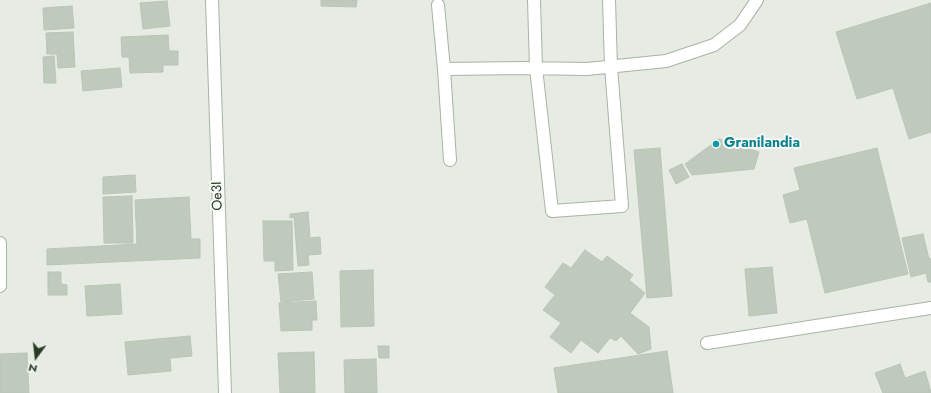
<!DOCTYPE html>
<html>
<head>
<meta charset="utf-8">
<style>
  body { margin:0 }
  #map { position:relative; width:931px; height:393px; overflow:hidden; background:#e6ebe3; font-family:Jost,sans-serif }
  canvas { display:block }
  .north { position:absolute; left:16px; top:337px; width:40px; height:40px; -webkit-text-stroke:3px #f5f8f4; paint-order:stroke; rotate:195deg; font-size:11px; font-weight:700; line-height:16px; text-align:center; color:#273b25 }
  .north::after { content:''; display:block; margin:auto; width:14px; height:18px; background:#273b25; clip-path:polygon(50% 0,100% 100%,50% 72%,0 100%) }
</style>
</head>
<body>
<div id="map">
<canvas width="931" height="393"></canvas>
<div class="north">N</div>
</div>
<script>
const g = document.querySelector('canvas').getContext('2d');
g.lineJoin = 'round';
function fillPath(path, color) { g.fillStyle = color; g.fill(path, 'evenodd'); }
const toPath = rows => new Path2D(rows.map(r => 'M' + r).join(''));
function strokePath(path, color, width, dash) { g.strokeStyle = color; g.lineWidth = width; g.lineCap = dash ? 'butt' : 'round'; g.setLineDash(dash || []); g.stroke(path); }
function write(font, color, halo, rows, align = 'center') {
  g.font = font + ' Jost,sans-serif'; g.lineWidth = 4; g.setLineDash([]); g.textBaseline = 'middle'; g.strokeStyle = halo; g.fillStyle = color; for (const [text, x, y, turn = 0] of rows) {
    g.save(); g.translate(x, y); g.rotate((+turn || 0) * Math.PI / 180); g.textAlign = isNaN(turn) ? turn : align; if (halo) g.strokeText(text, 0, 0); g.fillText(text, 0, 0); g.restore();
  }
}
const building = toPath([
  [321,0,357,0,356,7,321,6,321,0],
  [167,1,170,26,143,29,140,3,167,1],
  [931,3,931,132,909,139,893,88,857,99,836,32,931,3],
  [72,6,74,28,44,30,43,8,72,6],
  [73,32,75,67,58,68,57,54,47,54,46,33,73,32],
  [168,35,169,51,178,51,178,65,163,65,163,72,130,73,129,57,122,57,121,37,168,35],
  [54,56,56,83,44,83,43,57,54,56],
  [120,68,122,87,83,91,81,71,120,68],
  [719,139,759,152,754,169,692,175,685,164,719,139],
  [660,148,672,296,647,298,634,150,660,148],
  [877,148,908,274,825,293,807,219,790,223,783,195,800,190,794,168,877,148],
  [682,164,689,177,676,184,669,170,682,164],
  [135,175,136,192,103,194,103,177,135,175],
  [132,196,133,243,104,243,103,197,132,196],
  [189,197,191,239,200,239,200,258,47,265,47,249,137,244,135,200,189,197],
  [308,212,310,238,320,237,321,254,308,255,309,265,298,266,294,217,290,218,290,214,308,212],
  [263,221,292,221,293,270,275,271,275,261,264,261,263,221],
  [923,234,929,259,931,258,931,282,928,282,926,273,911,277,902,238,923,234],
  [585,250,602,262,607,256,633,275,629,280,645,293,630,313,649,327,651,349,638,354,621,336,616,341,610,338,598,353,581,340,571,353,550,337,561,323,543,310,555,295,545,287,563,263,571,268,585,250],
  [772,267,777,313,749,316,745,269,772,267],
  [373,270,374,326,341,327,340,271,373,270],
  [48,272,61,272,61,284,67,285,67,295,48,295,48,272],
  [312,272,314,299,281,302,278,274,312,272],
  [120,284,122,314,87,316,85,286,120,284],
  [316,301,317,320,312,320,312,330,281,331,279,303,316,301],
  [190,336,192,356,170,358,171,371,128,375,125,342,190,336],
  [378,346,389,346,389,358,379,358,378,346],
  [667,351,673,393,558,393,554,368,667,351],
  [314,352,315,393,280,393,278,353,314,352],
  [27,353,29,393,0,393,0,354,27,353],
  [376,359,377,393,345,393,344,360,376,359],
  [900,364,905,378,925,371,931,393,883,393,875,373,900,364]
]);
fillPath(building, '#bfc9bc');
strokePath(building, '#bac4b6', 1);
const lane = toPath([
  [534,0,536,68,552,211,622,206,611,67,609,0],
  [438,5,444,69],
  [450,160,444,69,524,68,587,69,666,61,714,45,740,25,757,0],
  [707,343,931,308]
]);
const street = toPath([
  [212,0,225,393],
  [0,243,0,286]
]);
strokePath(lane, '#a9b3a6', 14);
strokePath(street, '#a9b3a6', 14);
strokePath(lane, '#fff', 12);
strokePath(street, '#fff', 12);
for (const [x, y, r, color] of [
  [716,144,4,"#0f9aa8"]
]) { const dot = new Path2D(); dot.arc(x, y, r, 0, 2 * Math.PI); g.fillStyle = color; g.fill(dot); strokePath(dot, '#f5f8f4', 1.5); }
write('bold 14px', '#0d838f', '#f5f8f4', [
  ["Granilandia",724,144]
], 'left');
write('14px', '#273b25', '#f5f8f4', [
  ["Oe3I",218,196,-92]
]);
</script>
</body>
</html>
